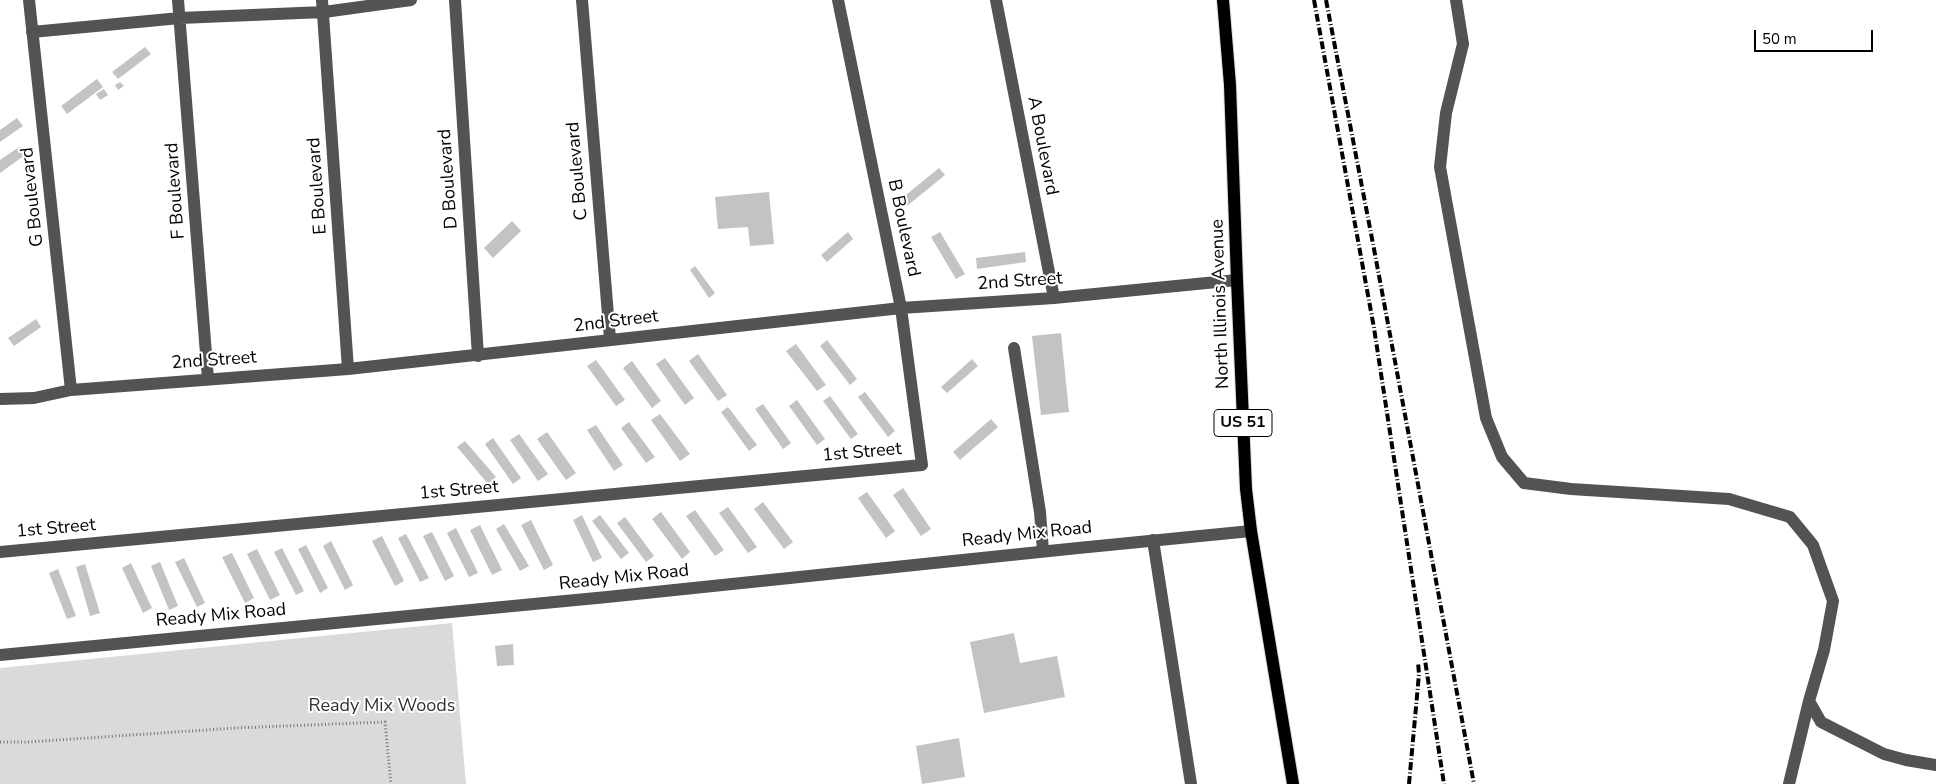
<!DOCTYPE html>
<html>
<head>
<meta charset="utf-8">
<style>
  body { margin:0 }
  #map { position:relative; width:1936px; height:784px; overflow:hidden; background:#fff; font-family:"Nunito Sans",sans-serif }
  canvas { display:block }
  .scale { position:absolute; left:1754px; top:30px; width:119px; height:22px; box-sizing:border-box; border:2px solid #000; border-top:0; padding-left:6px; font-size:15px; line-height:18px; white-space:nowrap; color:#000; -webkit-text-stroke:4px #fff; paint-order:stroke }
</style>
</head>
<body>
<div id="map">
<canvas width="1936" height="784"></canvas>
<div class="scale">50 m</div>
</div>
<script>
const g = document.querySelector('canvas').getContext('2d');
g.lineJoin = 'round';
function fillPath(path, color) { g.fillStyle = color; g.fill(path, 'evenodd'); }
const toPath = rows => new Path2D(rows.map(r => 'M' + r).join(''));
function strokePath(path, color, width, dash) { g.strokeStyle = color; g.lineWidth = width; g.lineCap = dash ? 'butt' : 'round'; g.setLineDash(dash || []); g.stroke(path); }
function write(font, color, halo, rows, align = 'center') {
  g.font = font + ' "Nunito Sans",sans-serif'; g.lineWidth = 4; g.setLineDash([]); g.textBaseline = 'middle'; g.strokeStyle = halo; g.fillStyle = color; for (const [text, x, y, turn = 0] of rows) {
    g.save(); g.translate(x, y); g.rotate((+turn || 0) * Math.PI / 180); g.textAlign = isNaN(turn) ? turn : align; if (halo) g.strokeText(text, 0, 0); g.fillText(text, 0, 0); g.restore();
  }
}
fillPath(toPath([
  [452,623,466,784,0,784,0,668]
]), '#dadada');
fillPath(toPath([
  [145,47,151,54,118,79,112,72],
  [97,79,103,87,67,114,61,106],
  [120,82,124,86,118,90,115,85],
  [104,89,108,95,100,100,96,94],
  [17,118,23,126,0,142,0,130],
  [19,147,25,155,0,173,0,160],
  [939,168,945,175,907,206,901,199],
  [769,192,774,244,750,246,748,227,718,229,715,197],
  [512,221,521,231,493,258,484,248],
  [848,232,853,239,827,262,821,255],
  [940,232,965,274,956,279,931,237],
  [1025,252,1026,262,977,269,976,258],
  [695,266,715,293,709,298,690,270],
  [36,319,41,327,14,346,8,338],
  [1061,333,1069,412,1041,415,1032,336],
  [827,340,857,379,850,385,820,346],
  [796,344,826,385,817,391,786,351],
  [698,354,727,395,718,401,689,361],
  [665,358,694,398,685,405,656,364],
  [972,359,978,366,947,393,941,387],
  [596,360,625,400,616,406,587,366],
  [632,361,661,401,652,408,623,368],
  [865,392,895,431,888,437,858,397],
  [830,396,858,434,851,439,823,401],
  [797,400,825,439,817,445,789,406],
  [763,404,791,443,783,449,755,409],
  [728,407,757,445,749,451,721,412],
  [660,414,690,454,680,461,651,420],
  [991,419,998,427,960,460,953,452],
  [629,422,655,457,646,463,621,428],
  [596,425,623,465,614,471,587,430],
  [547,432,576,473,566,480,537,439],
  [519,434,548,474,538,481,510,440],
  [493,438,521,478,513,484,485,444],
  [465,441,496,477,488,484,457,447],
  [903,488,931,529,921,536,893,495],
  [867,492,895,531,886,538,858,498],
  [763,502,793,542,784,549,754,509],
  [728,507,757,547,748,553,719,513],
  [695,510,724,550,715,556,686,516],
  [661,512,690,552,682,559,652,519],
  [582,515,602,558,593,562,573,520],
  [600,515,629,553,621,559,592,521],
  [625,517,654,556,646,562,617,523],
  [531,520,553,565,544,570,521,525],
  [504,524,529,566,520,571,496,529],
  [480,525,502,570,492,575,470,530],
  [456,528,478,573,469,577,447,533],
  [432,532,454,576,445,581,423,536],
  [406,534,429,578,420,582,398,538],
  [382,536,404,581,395,586,372,541],
  [331,541,353,585,345,590,323,546],
  [306,545,328,588,320,593,298,549],
  [282,548,304,591,296,595,274,552],
  [257,549,280,595,270,600,247,554],
  [232,553,254,598,245,603,222,557],
  [184,558,205,603,197,607,175,562],
  [160,562,178,606,169,610,151,566],
  [131,563,152,608,143,613,122,568],
  [85,564,100,613,90,616,76,567],
  [58,569,76,616,67,619,49,573],
  [1014,633,1020,663,1057,656,1065,697,984,713,970,642],
  [513,644,514,665,497,666,495,646],
  [959,738,965,777,922,784,916,746]
]), '#c3c3c3');
const major = toPath([
  [1223,0,1230,85,1237,280,1246,489,1251,531,1293,784]
]);
strokePath(major, '#dbdbdb', 14);
strokePath(toPath([
  [0,742,28,742,235,728,385,722,391,784]
]), '#757575', 3, [1, 2.5]);
strokePath(toPath([
  [29,0,71,390],
  [178,0,208,379],
  [322,0,348,369],
  [455,0,478,356],
  [582,0,610,339],
  [996,0,1054,298],
  [1456,0,1463,44,1446,113,1440,167,1486,418,1502,457,1524,483,1571,489,1729,499,1790,517,1813,545,1833,601,1824,650,1809,701,1821,722,1884,754,1906,760,1936,765],
  [32,32,180,18,324,12,411,0],
  [1014,348,1040,512,1043,551],
  [0,399,34,398,71,390,348,369,901,308,1054,298,1237,280],
  [1153,540,1191,784],
  [0,552,922,465,901,308,838,0],
  [0,655,607,597,1078,548,1251,531],
  [1789,784,1809,701]
]), '#535353', 12);
strokePath(major, '#000', 12);
strokePath(toPath([
  [1314,0,1374,328,1444,784],
  [1326,0,1374,249,1474,784],
  [1409,784,1419,674,1418,662]
]), '#000', 4, [8, 2.5, 1, 2.5]);
for (const [x, y, w] of [
  [1243,423,58]
]) { const box = new Path2D(); box.roundRect(x - w / 2, y - 13.5, w, 27, 4); g.fillStyle = '#fff'; g.fill(box); strokePath(box, '#000', 1); }
write('bold 16px', '#000', null, [
  ["US 51",1243,423]
]);
write('18px', '#000', '#fff', [
  ["A Boulevard",1042,146,79],
  ["C Boulevard",578,171,-95],
  ["D Boulevard",449,179,-94],
  ["E Boulevard",318,186,-94],
  ["F Boulevard",176,191,-94],
  ["G Boulevard",33,197,-96],
  ["B Boulevard",903,228,78],
  ["2nd Street",1020,282,-4],
  ["North Illinois Avenue",1221,304,-92],
  ["2nd Street",616,322,-7],
  ["2nd Street",214,361,-4],
  ["1st Street",862,453,-5],
  ["1st Street",459,491,-5],
  ["1st Street",56,529,-5],
  ["Ready Mix Road",1027,535,-6],
  ["Ready Mix Road",624,578,-6],
  ["Ready Mix Road",221,616,-5]
]);
write('18px', '#313131', '#fff', [
  ["Ready Mix Woods",382,707]
]);
</script>
</body>
</html>
